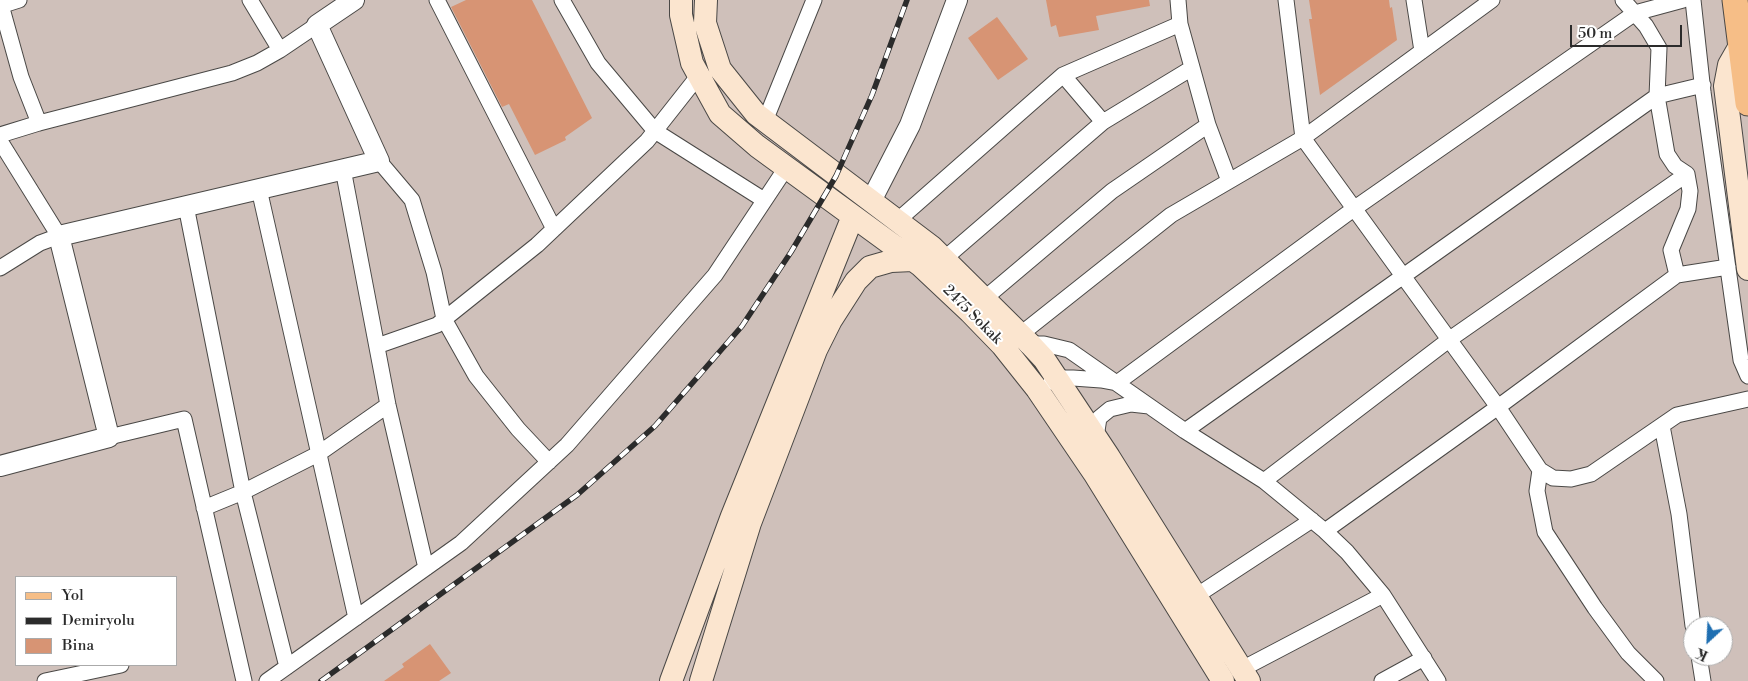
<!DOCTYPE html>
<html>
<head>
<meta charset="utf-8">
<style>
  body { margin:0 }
  #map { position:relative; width:1748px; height:681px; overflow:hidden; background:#f7eddc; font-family:"Libre Bodoni",serif }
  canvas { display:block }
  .legend { position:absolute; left:15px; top:576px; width:162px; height:90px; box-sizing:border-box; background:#fff; border:1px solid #aaa; margin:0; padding:6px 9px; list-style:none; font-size:15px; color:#2b2b2b }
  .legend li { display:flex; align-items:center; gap:10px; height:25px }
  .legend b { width:25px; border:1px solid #aaa }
  .north { position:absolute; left:1683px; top:616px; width:50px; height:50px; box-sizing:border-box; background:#fff; border:1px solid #aaa; border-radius:50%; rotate:205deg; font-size:14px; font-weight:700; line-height:20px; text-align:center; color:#2b2b2b }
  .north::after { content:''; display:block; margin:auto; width:18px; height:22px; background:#1f6fb2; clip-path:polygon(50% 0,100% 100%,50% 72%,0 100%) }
  .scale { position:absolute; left:1570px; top:25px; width:112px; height:22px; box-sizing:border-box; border:2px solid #2b2b2b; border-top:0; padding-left:6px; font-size:15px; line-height:18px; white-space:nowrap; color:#2b2b2b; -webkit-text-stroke:4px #fff; paint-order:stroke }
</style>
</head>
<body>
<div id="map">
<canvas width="1748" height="681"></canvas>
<ul class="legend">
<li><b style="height:6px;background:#f6be87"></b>Yol</li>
<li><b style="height:6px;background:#2b2b2b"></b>Demiryolu</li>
<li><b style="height:14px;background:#d79474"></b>Bina</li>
</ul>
<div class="north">K</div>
<div class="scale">50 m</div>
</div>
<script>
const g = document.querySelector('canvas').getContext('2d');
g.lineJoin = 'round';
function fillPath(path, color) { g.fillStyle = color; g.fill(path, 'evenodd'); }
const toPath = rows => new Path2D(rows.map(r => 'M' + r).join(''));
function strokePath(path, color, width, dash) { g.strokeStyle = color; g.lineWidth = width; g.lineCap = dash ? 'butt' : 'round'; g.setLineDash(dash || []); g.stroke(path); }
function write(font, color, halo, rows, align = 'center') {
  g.font = font + ' "Libre Bodoni",serif'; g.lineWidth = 4; g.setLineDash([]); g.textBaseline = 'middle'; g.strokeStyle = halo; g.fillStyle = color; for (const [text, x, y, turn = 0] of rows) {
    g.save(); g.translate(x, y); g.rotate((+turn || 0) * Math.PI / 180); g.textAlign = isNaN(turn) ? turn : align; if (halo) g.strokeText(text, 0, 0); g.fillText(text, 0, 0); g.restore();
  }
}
fillPath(toPath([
  [0,0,1748,0,1748,681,0,681],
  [16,577,176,577,176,665,16,665],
  [1693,626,1723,626,1723,656,1693,656]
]), '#cfc0ba');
fillPath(toPath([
  [466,0,532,0,592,118,565,137,566,140,535,155,509,104,502,107,451,7],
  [1046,0,1149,0,1150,6,1096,16,1099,30,1059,37,1056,25,1051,27],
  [1309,0,1389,0,1390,8,1392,7,1397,40,1320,95,1309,19,1312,19],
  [997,17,1028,59,998,80,968,38],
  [430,644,451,673,439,681,384,681,404,667,402,664]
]), '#d79474');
const minor = toPath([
  [1,0,1,5,21,77,39,123],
  [250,0,280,50],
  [437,0,554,229],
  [562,0,598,63,655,131,764,200],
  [1178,0,1180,24,1208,125,1229,181],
  [1286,0,1303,138,1498,407,1540,470,1553,478,1571,479,1591,474,1677,415,1748,399],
  [1414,0,1422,51],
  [1623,0,1646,26,1659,48,1657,96,1667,154,1675,166,1687,174,1690,191,1688,209,1671,250,1677,275],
  [1693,0,1703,92,1741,360,1748,376],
  [0,6,19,0],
  [1063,75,1103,122],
  [765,121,814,0],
  [0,135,39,123,232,73,257,63,280,50,317,25],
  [0,141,59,236,40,243,0,268],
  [379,161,412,200,434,272,444,319,476,376,518,429,549,462],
  [343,169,388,405,426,568],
  [259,189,356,618],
  [186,206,243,492,287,667],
  [897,221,1063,75,1180,24],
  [944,259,1103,122,1192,68],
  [984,299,1112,191,1208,125],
  [1021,334,1171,215,1303,138,1492,0],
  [377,346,437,325,537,245,647,141,699,75],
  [1027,346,1030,344,1044,344,1069,350,1185,431,1264,481,1325,531,1347,552,1383,595,1438,681],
  [1051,382,1058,378,1073,378,1101,380,1117,383,1355,208,1635,13,1683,0],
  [1662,426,1679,514,1693,626],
  [1185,431,1657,96,1703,85],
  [109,437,184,419,244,681],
  [1096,437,1099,418,1110,409,1131,404,1149,406],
  [1540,470,1537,491,1545,532,1595,608,1628,653,1656,681],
  [1264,481,1450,339,1687,174],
  [204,508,243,492,318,454,388,405],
  [1325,531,1498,407,1677,275,1728,267],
  [1196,596,1312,520],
  [1699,656,1703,681],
  [1242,669,1383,595],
  [45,681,121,665],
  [267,681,461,543,567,445,715,275,786,168],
  [1382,681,1424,658]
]);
const tertiary = toPath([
  [871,201,910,125,957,0],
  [0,466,109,437,59,236,379,161,317,25,354,0]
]);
const secondary = toPath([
  [681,0,681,15,692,63,720,114,757,146,920,265,970,312,1002,345,1037,389,1094,473,1223,681],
  [706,0,705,23,720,69,756,114,932,247,1030,344,1044,359,1109,457,1249,681],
  [1741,44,1729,65,1725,86,1748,269],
  [671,681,732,516,853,216],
  [701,681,750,523,816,350,831,320,856,281,870,267,891,261,913,260]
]);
const primary = toPath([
  [1735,0,1748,103]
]);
strokePath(minor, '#4a4846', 17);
strokePath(tertiary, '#4a4846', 22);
strokePath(secondary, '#4a4846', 24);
strokePath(primary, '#4a4846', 27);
strokePath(minor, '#fff', 15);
strokePath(tertiary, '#fff', 20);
strokePath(secondary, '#fbe5cf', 22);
strokePath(primary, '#f6be87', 25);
const rail = toPath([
  [321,681,577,495,655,426,742,326,791,252,836,176,872,95,907,0]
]);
strokePath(rail, '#2b2b2b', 5.5);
strokePath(rail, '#fff', 4, [11]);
write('15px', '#2b2b2b', '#fff', [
  ["2475 Sokak",972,315,45]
]);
</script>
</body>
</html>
